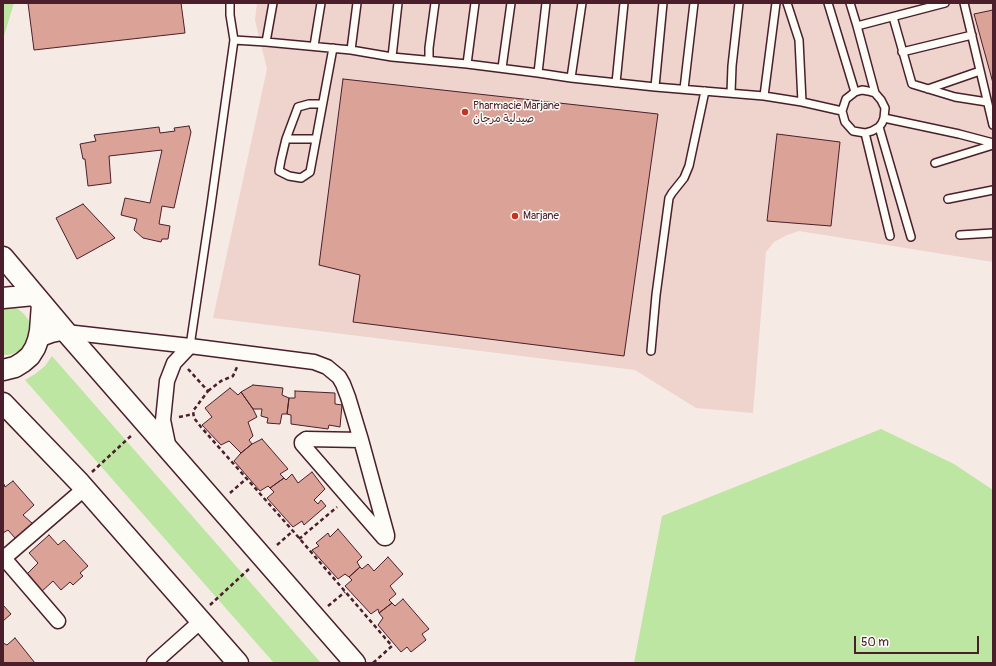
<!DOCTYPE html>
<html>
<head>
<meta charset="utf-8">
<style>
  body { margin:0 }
  #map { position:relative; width:996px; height:666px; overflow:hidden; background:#f6eae4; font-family:Pangolin,sans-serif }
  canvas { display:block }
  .frame { position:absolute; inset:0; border:4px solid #4a1f2b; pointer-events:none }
  .scale { position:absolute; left:854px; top:636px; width:125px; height:18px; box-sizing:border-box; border:2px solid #4a1f2b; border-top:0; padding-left:5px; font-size:12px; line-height:14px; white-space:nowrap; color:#4a1f2b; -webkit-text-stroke:3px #fdfcf7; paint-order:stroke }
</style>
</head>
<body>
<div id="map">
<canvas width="996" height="666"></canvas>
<div class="frame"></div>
<div class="scale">50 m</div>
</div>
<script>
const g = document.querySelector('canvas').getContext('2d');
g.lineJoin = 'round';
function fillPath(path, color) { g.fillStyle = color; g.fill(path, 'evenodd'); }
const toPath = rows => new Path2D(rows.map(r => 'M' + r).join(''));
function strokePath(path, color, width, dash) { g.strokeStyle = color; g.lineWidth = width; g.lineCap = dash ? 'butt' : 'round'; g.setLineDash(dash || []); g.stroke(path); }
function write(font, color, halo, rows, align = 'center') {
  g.font = font + ' Pangolin,"Playpen Sans Arabic",sans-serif'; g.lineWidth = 3; g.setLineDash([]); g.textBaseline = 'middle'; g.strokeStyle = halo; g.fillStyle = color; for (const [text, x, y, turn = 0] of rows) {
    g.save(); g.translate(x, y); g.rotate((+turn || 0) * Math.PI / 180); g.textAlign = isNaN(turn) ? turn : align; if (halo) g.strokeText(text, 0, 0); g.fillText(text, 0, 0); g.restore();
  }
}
fillPath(toPath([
  [257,3,993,3,993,262,799,231,787,235,774,242,766,252,753,413,696,408,635,370,213,318,267,69,255,20]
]), '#eed4cd');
fillPath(toPath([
  [3,3,14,3,3,39],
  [3,306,10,306,18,309,24,314,29,321,30,328,30,336,27,343,22,349,15,353,8,355,3,355],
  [52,356,321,663,274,663,25,380,35,374,45,366],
  [881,429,954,464,993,490,993,663,634,663,662,516]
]), '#bde6a2');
const building = toPath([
  [28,3,181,3,185,33,34,50,28,3],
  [993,10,993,83,974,14,993,10],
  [343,79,658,114,624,356,353,322,360,275,319,265,343,79],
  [189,126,191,132,174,208,162,206,159,224,170,226,168,239,162,239,161,242,143,238,134,230,137,219,121,215,125,198,150,203,162,150,109,156,111,183,88,186,85,159,83,159,80,144,96,141,94,135,159,127,160,133,175,131,174,128,189,126],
  [777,134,840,142,831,226,767,221,777,134],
  [83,204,115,238,77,259,56,218,83,204],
  [253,385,283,388,282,395,289,398,287,414,282,414,280,424,267,423,268,418,261,416,262,409,253,409,241,392,253,385],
  [230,388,238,395,241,392,253,409,257,417,248,422,253,436,249,440,252,444,241,453,229,441,221,445,202,425,212,417,205,408,230,388],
  [295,391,335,393,335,404,342,405,340,427,329,425,328,429,291,424,291,415,287,414,289,398,295,398,295,391],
  [262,439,288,469,280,474,284,478,270,488,268,486,260,491,234,461,241,453,252,444,262,439],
  [312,472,325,489,314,500,318,504,321,500,326,506,304,525,302,521,293,527,267,498,274,492,270,488,284,478,286,480,292,474,298,483,312,472],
  [13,481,34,505,23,515,33,524,15,538,8,530,3,533,3,485,4,484,5,487,13,481],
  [338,529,362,557,357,562,360,567,349,577,345,574,338,579,312,550,319,546,316,543,328,533,330,537,338,529],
  [49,535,58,545,64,540,88,566,80,573,83,576,73,585,70,582,61,590,53,581,40,593,25,576,38,563,29,553,49,535],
  [388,557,403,574,390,586,396,594,389,600,392,603,379,613,378,609,371,614,345,586,352,580,349,577,360,567,362,569,368,564,374,571,388,557],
  [403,599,429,629,422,634,426,640,411,652,407,647,401,652,378,625,383,618,379,613,392,603,395,606,403,599],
  [3,605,11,614,3,621,3,605],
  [15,638,35,663,3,663,3,643,7,645,15,638]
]);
fillPath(building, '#dba298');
strokePath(building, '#4a1f2b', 1);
const lane = toPath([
  [230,3,230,15,234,40,266,42,351,50,392,57,467,64,538,73,571,78,655,87,764,96,802,102,842,111],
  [787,3,799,40,802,102],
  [828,3,855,92],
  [850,3,857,26,875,93,881,100,885,108,884,118,882,123,879,127,872,131,865,133,853,131,845,122,842,111,846,99,855,92,862,90,868,91,875,93],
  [964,3,993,125],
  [893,17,912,84,955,97,987,102],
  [857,26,945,3],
  [266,42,273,3],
  [314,46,321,3],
  [351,50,357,3],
  [902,52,972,35],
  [392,57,398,3],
  [429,60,429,48,435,3],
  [467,64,475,3],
  [502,68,511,3],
  [538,73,546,3],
  [571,78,582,3],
  [616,83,624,3],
  [655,87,663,3],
  [684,89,694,3],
  [928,89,980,71],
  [731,93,732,66,739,3],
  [764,96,776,3],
  [322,104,309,104,298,107,286,139,281,160,279,171,289,176,301,178,310,172,333,48],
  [884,118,959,134,993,143],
  [879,127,911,237],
  [865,133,890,236],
  [286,139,316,139],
  [935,163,993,145],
  [948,199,993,190],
  [960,235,993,233],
  [190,346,211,205,234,40],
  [651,351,656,295,669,198,672,193,684,178,689,166,705,91]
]);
const street = toPath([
  [38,340,52,335,66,332,190,346,314,362,327,367,339,377,343,384,348,397,361,440,387,535,387,537,386,538,384,538,383,537,302,444,302,442,306,439,361,440],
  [169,449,163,420,167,381,174,363,190,346],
  [3,557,58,621],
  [3,559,84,489],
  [154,663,201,621]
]);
const secondary = toPath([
  [3,257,66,332,355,663],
  [3,298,34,295],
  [3,370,15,367,23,362,30,356,35,348,38,340,40,331,42,304],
  [3,403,80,483,238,663]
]);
strokePath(lane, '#4a1f2b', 10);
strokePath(street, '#4a1f2b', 17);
strokePath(secondary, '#4a1f2b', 23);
strokePath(toPath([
  [188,369,208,391,193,411,194,418,201,427,293,531,392,646,373,663],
  [208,391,221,381,233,376,237,367],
  [179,417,194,414],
  [92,472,133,434],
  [230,493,246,479],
  [299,539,337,507],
  [277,545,293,531],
  [210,605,250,568],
  [328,606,345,592]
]), '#4a1f2b', 2.5, [4, 3]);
strokePath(lane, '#fdfcf7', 7);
strokePath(street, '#fdfcf7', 14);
strokePath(secondary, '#fdfcf7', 20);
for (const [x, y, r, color] of [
  [465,112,4,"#c8321e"],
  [515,216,4,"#c8321e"]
]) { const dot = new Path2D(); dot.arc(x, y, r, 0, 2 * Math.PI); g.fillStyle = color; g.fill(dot); strokePath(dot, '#fdfcf7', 1.5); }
write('11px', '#4a1f2b', '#fdfcf7', [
  ["Pharmacie Marjane",473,106],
  ["صيدلية مرجان",473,119],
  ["Marjane",523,216]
], 'left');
</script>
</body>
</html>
